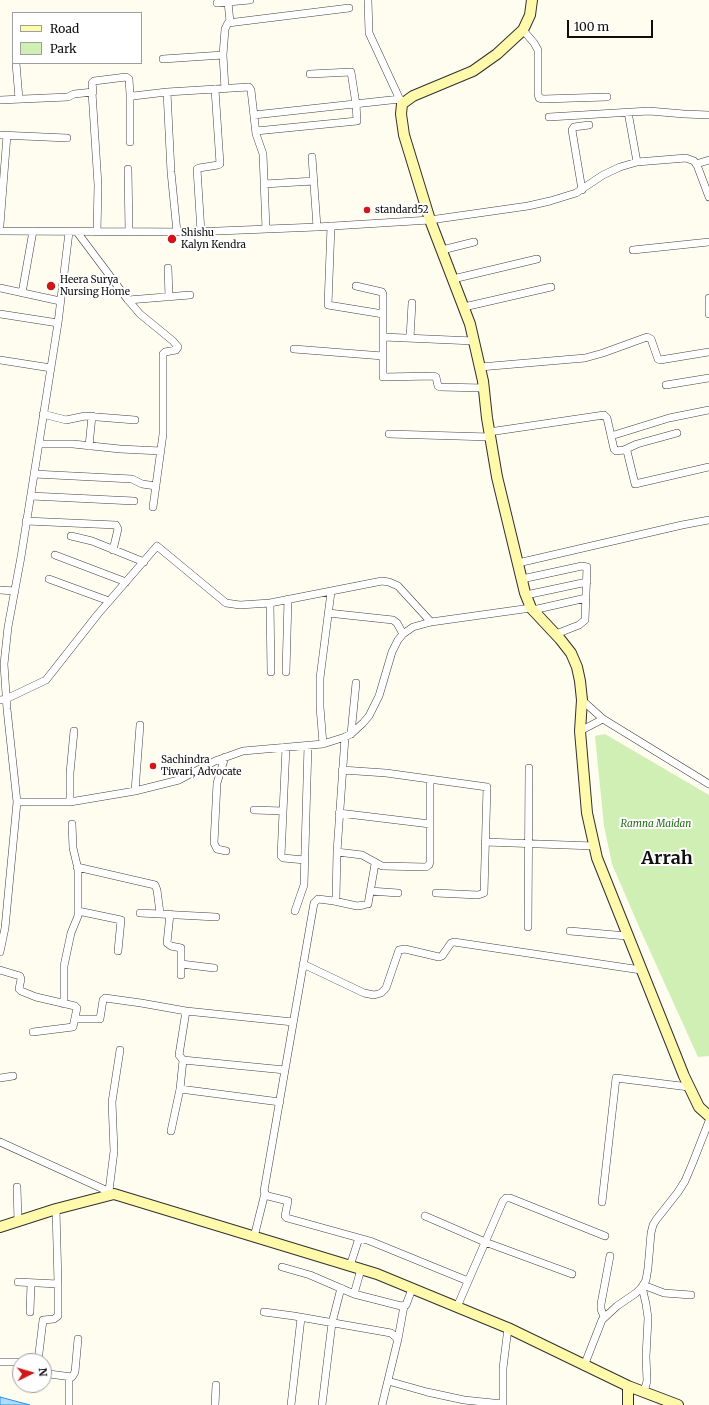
<!DOCTYPE html>
<html>
<head>
<meta charset="utf-8">
<style>
  body { margin:0 }
  #map { position:relative; width:709px; height:1405px; overflow:hidden; background:#fffdf0; font-family:Merriweather,serif }
  canvas { display:block }
  .legend { position:absolute; left:12px; top:12px; width:130px; height:52px; box-sizing:border-box; background:#fff; border:1px solid #9f9f9f; margin:0; padding:5px 7px; list-style:none; font-size:12px; color:#0e0e0e }
  .legend li { display:flex; align-items:center; gap:8px; height:20px }
  .legend b { width:20px; border:1px solid #9f9f9f }
  .north { position:absolute; left:12px; top:1353px; width:40px; height:40px; box-sizing:border-box; background:#fff; border:1px solid #9f9f9f; border-radius:50%; rotate:85deg; font-size:11px; font-weight:700; line-height:16px; text-align:center; color:#0e0e0e }
  .north::after { content:''; display:block; margin:auto; width:14px; height:18px; background:#cf1618; clip-path:polygon(50% 0,100% 100%,50% 72%,0 100%) }
  .scale { position:absolute; left:567px; top:20px; width:86px; height:18px; box-sizing:border-box; border:2px solid #0e0e0e; border-top:0; padding-left:5px; font-size:12px; line-height:14px; white-space:nowrap; color:#0e0e0e; -webkit-text-stroke:3px #fff; paint-order:stroke }
</style>
</head>
<body>
<div id="map">
<canvas width="709" height="1405"></canvas>
<ul class="legend">
<li><b style="height:5px;background:#fff9ab"></b>Road</li>
<li><b style="height:11px;background:#d0efb4"></b>Park</li>
</ul>
<div class="north">N</div>
<div class="scale">100 m</div>
</div>
<script>
const g = document.querySelector('canvas').getContext('2d');
g.lineJoin = 'round';
function fillPath(path, color) { g.fillStyle = color; g.fill(path, 'evenodd'); }
const toPath = rows => new Path2D(rows.map(r => 'M' + r).join(''));
function strokePath(path, color, width, dash) { g.strokeStyle = color; g.lineWidth = width; g.lineCap = dash ? 'butt' : 'round'; g.setLineDash(dash || []); g.stroke(path); }
function write(font, color, halo, rows, align = 'center') {
  g.font = font + ' Merriweather,serif'; g.lineWidth = 4; g.setLineDash([]); g.textBaseline = 'middle'; g.strokeStyle = halo; g.fillStyle = color; for (const [text, x, y, turn = 0] of rows) {
    g.save(); g.translate(x, y); g.rotate((+turn || 0) * Math.PI / 180); g.textAlign = isNaN(turn) ? turn : align; if (halo) g.strokeText(text, 0, 0); g.fillText(text, 0, 0); g.restore();
  }
}
fillPath(toPath([
  [605,734,709,795,709,1056,698,1057,640,929,612,864,604,826,595,736]
]), '#d0efb4');
const water = toPath([
  [0,1397,30,1405,0,1405,0,1397]
]);
fillPath(water, '#aedcfd');
strokePath(water, '#2d8fdc', 1);
const street = toPath([
  [368,0,369,33,401,102],
  [228,2,230,22],
  [217,3,250,0],
  [523,30,534,43,538,50,538,94,539,98,543,99,607,97],
  [163,59,223,55],
  [16,63,19,99],
  [225,89,223,55,225,29,228,23,349,8],
  [92,92,98,185,97,232],
  [167,92,171,172,177,232],
  [130,93,130,142],
  [0,100,68,97,74,94,93,92,92,83,94,81,126,77,129,79,130,94,133,96,167,92,249,87,251,90,256,134,263,154,266,229],
  [628,112,637,162],
  [254,115,400,99],
  [549,117,649,111,684,114,709,115],
  [256,131,357,121,356,104,351,72,310,74],
  [0,135,67,138],
  [312,157,317,227],
  [696,164,709,160],
  [128,169,129,232],
  [264,184,314,181],
  [582,190,572,130,574,127,589,125],
  [0,225,7,135],
  [331,226,328,305,383,314],
  [0,231,193,232,317,227,430,220,528,206,550,201,576,193,603,175,620,167,637,162,686,158,694,161,697,165,709,197],
  [77,232,128,300,140,314,173,341,178,347,176,350,165,352,163,354,163,434,153,507],
  [201,232,197,169,199,168,218,165,220,164,215,89],
  [442,250,474,242],
  [633,250,709,242],
  [168,268,169,297],
  [453,279,537,259],
  [356,286,382,292,383,294,383,377,434,376,436,377,438,386,440,387,484,388],
  [0,288,60,301],
  [22,293,33,231],
  [709,298,709,314],
  [128,300,190,295],
  [464,307,551,287],
  [0,314,58,323],
  [383,337,474,341],
  [410,338,412,303],
  [294,349,383,356],
  [0,360,51,368],
  [480,367,585,358,603,353,647,337,651,339,658,359,660,360,709,352],
  [666,385,709,378],
  [43,414,66,420,85,416,135,420],
  [489,432,604,415,607,418,614,449,616,451,624,450,627,451,635,484,709,467],
  [389,434,490,437],
  [611,436,669,418,709,410],
  [39,444,73,444,120,449,161,451],
  [89,446,92,416],
  [624,450,637,444,677,433],
  [34,474,132,479,142,484,156,486],
  [31,496,134,501],
  [26,521,116,525,118,529,113,550],
  [71,536,92,541,144,562],
  [55,555,126,582],
  [518,563,682,525,709,520],
  [49,579,109,601],
  [522,579,582,566,587,567,585,620,579,625,556,634],
  [0,590,15,591],
  [526,595,587,582],
  [270,603,271,672],
  [533,610,586,598],
  [328,613,393,620,397,623,403,634],
  [286,672,288,599],
  [0,700,6,699,46,680,98,614,157,546,226,603,240,605,270,603,382,581,389,582,398,586,431,622],
  [582,700,603,719,709,784],
  [580,731,603,719],
  [351,734,356,683],
  [345,737,337,852,336,898,334,901,318,899,314,903,264,1191,266,1195,268,1196,288,1201,285,1216,287,1218,370,1241,468,1281],
  [323,744,320,707,320,678,331,592],
  [286,747,281,856,283,858,305,860],
  [225,757,217,783,214,843,217,849,226,851],
  [342,770,386,773,487,787,484,893,478,895,436,893],
  [135,791,140,725],
  [17,802,70,802,135,791,179,780,215,761,243,751,323,744,345,737,351,734,363,723,369,716,379,696,392,652,398,640,403,634,413,627,431,622,531,608],
  [70,802,70,773,74,731],
  [254,810,283,811],
  [339,813,430,824],
  [485,842,594,846],
  [337,852,362,855,382,866,426,867,429,865,430,862,430,780],
  [77,867,155,885,157,890,160,913],
  [370,891,398,893],
  [334,901,357,906,364,905],
  [368,904,375,864],
  [78,911,121,920,118,951],
  [295,911,304,885,308,745],
  [140,913,216,917],
  [170,914,167,943,171,946,181,948,181,975],
  [528,927,529,768],
  [570,931,627,936],
  [0,952,5,928,17,802,7,709,4,664,8,627,21,557,58,323,69,232],
  [181,964,214,968],
  [303,964,364,993,374,995,381,993,386,988,399,950,405,949,439,957,442,956,451,943,454,942,641,970],
  [0,970,20,976,21,979,19,989,21,991,36,997,75,1006,77,1008,73,1027,33,1032],
  [64,1004,64,966,71,933,78,916,78,869,73,848,72,824],
  [76,1019,100,1019,103,1000,105,998,141,1003,186,1011,293,1022],
  [183,1060,285,1070],
  [0,1078,13,1076],
  [180,1089,280,1102],
  [171,1131,180,1089,183,1060,179,1055,186,1011],
  [0,1142,112,1193],
  [17,1187,18,1221],
  [109,1191,114,1151,112,1102,120,1050],
  [602,1202,616,1078,689,1087],
  [56,1209,58,1284],
  [425,1216,485,1242,572,1274],
  [254,1237,265,1193],
  [350,1266,359,1238],
  [282,1267,310,1275,354,1294,401,1306,406,1305,412,1289],
  [18,1282,58,1284,58,1316,54,1319,43,1320,38,1361],
  [643,1285,664,1293,691,1295],
  [642,1287,646,1304,648,1318,646,1357,647,1381,644,1392],
  [354,1294,361,1269],
  [457,1307,503,1201,506,1198,510,1198,605,1236],
  [30,1312,31,1283],
  [264,1312,294,1316,391,1333,398,1339,382,1405],
  [604,1317,601,1309,601,1304,610,1256],
  [398,1339,404,1306],
  [0,1362,20,1362],
  [584,1366,602,1320,617,1306,636,1293,642,1287,646,1280,648,1268,651,1233,653,1225,656,1220,678,1192,685,1181,693,1162,709,1121],
  [44,1371,49,1374,72,1377,75,1372,78,1339],
  [388,1381,427,1392,464,1400,503,1404],
  [69,1405,69,1377],
  [215,1405,216,1385],
  [291,1405,301,1318],
  [322,1405,332,1323,341,1288],
  [503,1405,503,1368,508,1328]
]);
const secondary = toPath([
  [532,0,530,15,523,30,497,54,473,71,413,96,402,104,401,114,404,135,430,220,470,324,483,381,487,418,497,477,525,593,531,608,560,639,571,653,577,667,580,681,582,700,580,731,587,813,597,858,684,1076,699,1107,709,1116],
  [0,1227,56,1209,114,1194,377,1274,457,1307,508,1328,628,1386,628,1405],
  [628,1386,678,1405]
]);
strokePath(street, '#414141', 8);
strokePath(secondary, '#303030', 12);
strokePath(street, '#fff', 7);
strokePath(secondary, '#fff9ab', 10);
for (const [x, y, r, color] of [
  [367,210,4,"#cf1618"],
  [172,239,5,"#cf1618"],
  [51,286,5,"#cf1618"],
  [153,766,4,"#cf1618"]
]) { const dot = new Path2D(); dot.arc(x, y, r, 0, 2 * Math.PI); g.fillStyle = color; g.fill(dot); strokePath(dot, '#fff', 1.5); }
write('10px', '#0e0e0e', '#fff', [
  ["standard52",375,210],
  ["Shishu",181,233],
  ["Kalyn Kendra",181,245],
  ["Heera Surya",60,280],
  ["Nursing Home",60,292],
  ["Sachindra",161,760],
  ["Tiwari, Advocate",161,772]
], 'left');
write('italic 10px', '#256e17', '#fff', [
  ["Ramna Maidan",656,824]
]);
write('bold 18px', '#0e0e0e', '#fff', [
  ["Arrah",667,859]
]);
</script>
</body>
</html>
